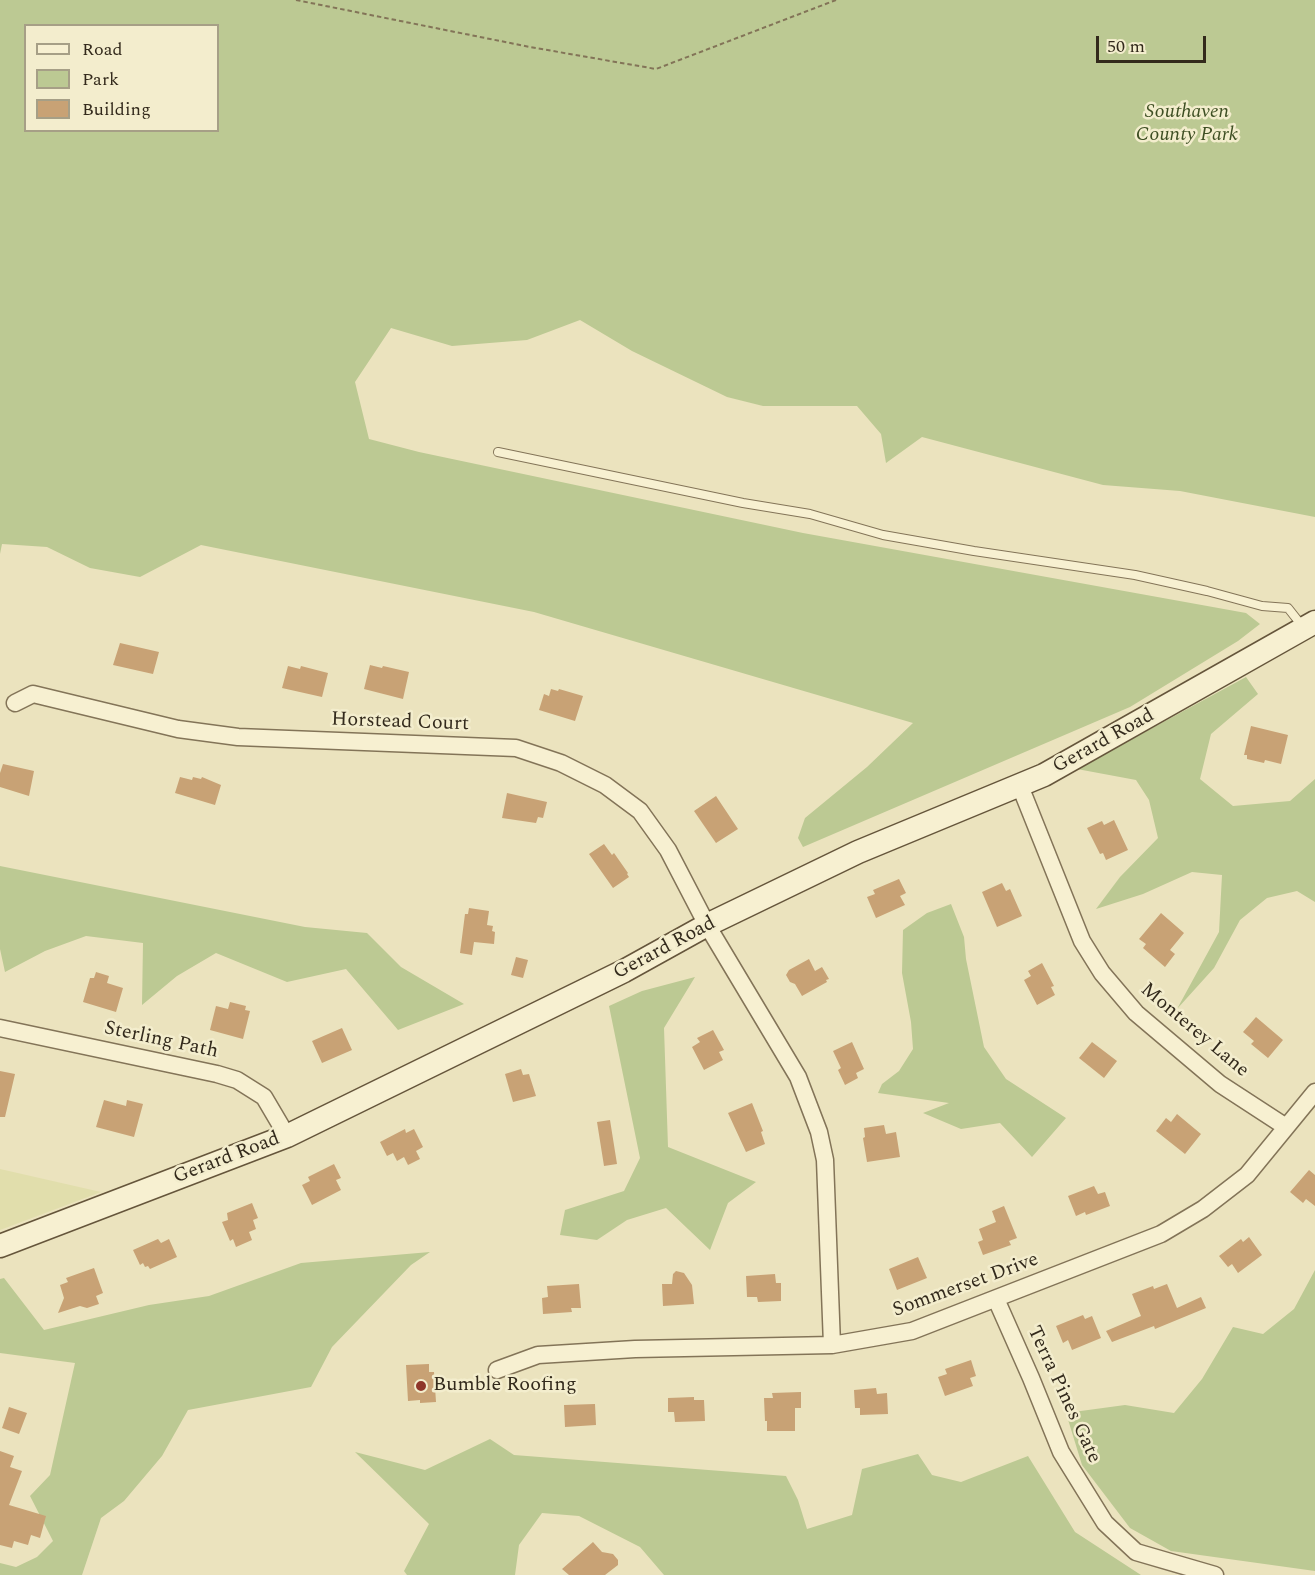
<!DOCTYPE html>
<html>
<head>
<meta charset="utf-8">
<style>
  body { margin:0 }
  #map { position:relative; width:1315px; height:1575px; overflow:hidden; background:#ebe3be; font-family:Spectral,serif }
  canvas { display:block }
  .legend { position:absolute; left:24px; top:24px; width:195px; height:108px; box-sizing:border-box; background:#f3edcd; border:2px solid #a69f86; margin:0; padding:8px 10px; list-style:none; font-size:18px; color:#332a1c }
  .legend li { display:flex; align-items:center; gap:12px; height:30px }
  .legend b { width:30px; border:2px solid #a69f86 }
  .scale { position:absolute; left:1096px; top:36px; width:110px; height:27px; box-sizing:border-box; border:3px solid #332a1c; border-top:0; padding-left:8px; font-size:18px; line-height:21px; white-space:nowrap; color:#332a1c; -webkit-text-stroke:4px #f3edcd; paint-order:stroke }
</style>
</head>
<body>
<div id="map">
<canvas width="1315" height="1575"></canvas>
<ul class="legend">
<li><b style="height:8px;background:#f7f0d1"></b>Road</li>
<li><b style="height:16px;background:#bcc993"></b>Park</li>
<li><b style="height:16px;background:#c8a275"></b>Building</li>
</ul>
<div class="scale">50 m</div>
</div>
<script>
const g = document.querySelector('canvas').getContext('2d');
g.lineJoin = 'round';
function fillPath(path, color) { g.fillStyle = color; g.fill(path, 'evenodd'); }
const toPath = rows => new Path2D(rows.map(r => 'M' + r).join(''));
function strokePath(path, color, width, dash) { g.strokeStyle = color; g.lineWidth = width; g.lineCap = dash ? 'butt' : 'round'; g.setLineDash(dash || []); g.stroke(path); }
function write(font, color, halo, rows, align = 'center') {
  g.font = font + ' Spectral,serif'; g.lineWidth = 5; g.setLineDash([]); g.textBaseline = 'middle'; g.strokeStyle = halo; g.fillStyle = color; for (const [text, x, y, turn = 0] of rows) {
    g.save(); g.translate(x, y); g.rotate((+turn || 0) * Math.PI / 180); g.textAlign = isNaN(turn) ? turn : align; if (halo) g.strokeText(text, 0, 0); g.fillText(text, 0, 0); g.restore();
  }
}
fillPath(toPath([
  [0,1169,101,1192,0,1230]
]), '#e1deac');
fillPath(toPath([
  [0,0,1315,0,1315,517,1180,491,1103,485,922,437,886,463,881,434,857,406,763,406,727,397,632,351,580,320,527,340,452,346,391,328,355,382,369,439,419,452,803,533,1246,613,1260,624,1238,641,1130,707,803,847,798,838,805,818,867,767,913,723,534,612,201,545,140,577,90,568,47,547,2,544,0,554],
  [26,26,218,26,218,130,26,130],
  [1246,677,1258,694,1211,734,1200,779,1233,806,1290,801,1315,779,1315,902,1297,891,1267,898,1240,920,1214,968,1177,1009,1219,932,1222,875,1192,872,1143,894,1096,909,1120,877,1158,838,1149,800,1136,780,1077,769],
  [0,866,305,927,367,933,401,967,464,1004,398,1030,346,969,287,982,216,953,177,976,142,1005,143,943,86,936,45,951,5,972,0,949],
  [951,904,964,937,966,959,984,1047,1006,1079,1066,1118,1032,1157,1000,1123,961,1129,923,1113,949,1103,878,1093,882,1084,899,1071,913,1049,911,1022,902,973,903,930,927,913],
  [695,977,664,1028,668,1147,756,1182,728,1203,710,1250,666,1208,627,1220,597,1240,560,1235,565,1210,624,1191,640,1158,609,1006,642,991],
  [430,1252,411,1265,332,1347,311,1387,188,1410,162,1456,124,1501,101,1518,82,1575,0,1575,0,1563,16,1567,37,1557,53,1541,30,1496,50,1475,75,1363,0,1353,0,1279,4,1278,44,1330,149,1305,209,1296,301,1263],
  [1315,1270,1315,1571,1171,1551,1130,1528,1082,1465,1066,1413,1125,1405,1174,1413,1202,1379,1233,1327,1263,1334,1294,1309],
  [490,1439,514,1455,786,1476,798,1500,807,1529,852,1515,862,1469,918,1454,932,1475,961,1482,1028,1456,1075,1532,1141,1575,664,1575,640,1547,579,1516,542,1513,519,1545,515,1575,407,1575,404,1571,429,1524,355,1452,425,1470]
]), '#bcc993');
fillPath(toPath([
  [120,643,159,652,153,674,113,665],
  [370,665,382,668,383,666,409,672,403,699,364,689],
  [288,666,300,669,301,666,328,673,322,697,282,688],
  [551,689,558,691,559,689,583,696,575,721,539,710,544,694,549,696],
  [1251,726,1288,735,1281,764,1265,760,1264,763,1247,759,1247,755,1244,755],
  [3,764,34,771,29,796,0,787,0,773],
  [180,777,192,780,193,777,201,779,202,777,221,785,215,805,175,793],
  [507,793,547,802,543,818,538,817,536,823,502,818],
  [716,796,738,829,716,843,694,811],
  [1114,820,1128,850,1106,860,1103,853,1100,854,1087,828,1102,821,1104,825],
  [604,844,612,855,614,853,628,873,627,874,629,877,613,888,589,854],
  [899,879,906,893,900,896,905,905,876,918,867,897,875,894,873,890],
  [1002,883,1006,891,1010,889,1022,916,997,927,982,892],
  [469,908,489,911,487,925,493,926,492,931,495,932,494,944,474,942,472,955,460,953,465,914,468,914],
  [1161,913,1184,933,1170,950,1175,954,1165,967,1143,948,1146,944,1139,939],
  [516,957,528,960,523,978,511,975],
  [809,959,815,971,822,967,829,979,826,980,827,982,802,996,795,984,790,982,786,975,789,970],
  [1042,963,1054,986,1051,987,1055,995,1037,1005,1024,980,1031,976,1028,971],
  [96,972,109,976,107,983,123,988,116,1012,83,1002,90,978,94,978],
  [230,1002,246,1006,245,1010,250,1011,243,1039,210,1030,216,1006,228,1009],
  [1256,1017,1283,1040,1268,1058,1251,1044,1254,1041,1243,1032],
  [342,1028,352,1050,322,1063,312,1041],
  [713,1030,724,1050,719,1052,723,1060,704,1070,692,1047,700,1042,697,1038],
  [852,1042,864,1069,856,1073,858,1078,845,1085,838,1070,841,1068,833,1051],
  [1092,1042,1117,1061,1104,1078,1079,1058],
  [521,1069,523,1075,529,1074,536,1096,513,1102,505,1074],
  [0,1071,15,1074,5,1117,0,1117],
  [104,1100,126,1106,127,1100,143,1104,134,1137,96,1127],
  [752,1103,763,1131,761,1132,765,1144,746,1152,728,1113],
  [1177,1114,1201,1134,1185,1154,1156,1131,1166,1118,1171,1122],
  [610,1120,617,1164,604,1166,597,1122],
  [884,1125,886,1134,896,1132,900,1157,867,1162,863,1138,865,1137,864,1128],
  [405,1129,406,1133,414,1129,423,1147,416,1151,420,1159,408,1165,404,1157,397,1161,393,1153,387,1156,380,1142],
  [334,1164,341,1178,336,1180,341,1190,312,1205,302,1185,310,1181,308,1177],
  [1309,1170,1315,1175,1315,1206,1306,1199,1303,1203,1290,1192],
  [1094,1186,1098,1194,1105,1192,1110,1206,1086,1215,1085,1212,1076,1216,1068,1196],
  [252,1203,258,1218,253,1220,256,1229,249,1232,252,1240,236,1247,233,1239,230,1241,222,1222,228,1220,227,1213],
  [1004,1206,1017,1238,1009,1241,1011,1245,983,1255,978,1242,983,1240,979,1229,996,1222,992,1211],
  [1249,1237,1262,1255,1238,1273,1232,1264,1228,1267,1219,1256,1241,1239,1243,1242],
  [158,1239,161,1243,169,1239,177,1257,150,1269,148,1266,145,1267,143,1263,140,1265,133,1250],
  [918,1257,927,1278,897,1290,889,1269],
  [94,1268,103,1293,96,1296,99,1304,87,1308,80,1306,58,1313,64,1298,60,1285,68,1282,66,1278],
  [676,1271,684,1273,692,1285,694,1304,663,1306,662,1284,672,1284,673,1274],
  [775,1274,776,1283,781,1283,781,1301,758,1302,757,1297,747,1297,746,1276],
  [579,1284,581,1308,571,1308,572,1312,543,1314,542,1298,548,1297,547,1286],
  [1167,1284,1177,1308,1201,1297,1206,1308,1155,1329,1154,1326,1112,1342,1106,1331,1141,1316,1132,1294,1153,1286,1154,1289],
  [1083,1315,1085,1319,1092,1316,1101,1338,1072,1350,1068,1340,1063,1343,1056,1326],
  [971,1360,976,1376,970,1378,973,1386,945,1396,938,1377,947,1374,945,1369],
  [429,1364,429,1372,434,1372,436,1402,420,1403,420,1400,408,1401,406,1365],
  [876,1388,877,1394,887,1393,888,1414,860,1415,860,1408,855,1408,854,1390],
  [801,1392,801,1408,795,1408,795,1431,767,1431,767,1421,765,1421,764,1398,773,1398,772,1393],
  [694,1397,694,1400,704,1400,705,1421,675,1422,674,1412,668,1412,668,1398],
  [595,1404,596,1425,565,1427,564,1405],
  [9,1407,27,1413,19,1434,2,1428],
  [0,1451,14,1456,10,1467,22,1471,9,1505,46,1516,40,1538,31,1535,28,1545,14,1541,12,1548,0,1545],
  [593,1542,602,1552,613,1554,618,1560,618,1565,605,1575,569,1575,562,1569]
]), '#c8a275');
const lane = toPath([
  [498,452,743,503,810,514,883,535,974,551,1135,575,1207,591,1262,606,1288,608,1303,627]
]);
const street = toPath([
  [15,703,33,694,178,729,238,737,516,748,561,763,605,785,640,811,668,850,707,925,798,1077,819,1132,825,1160,832,1345],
  [1020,786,1082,941,1102,973,1136,1013,1220,1084,1286,1127],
  [0,1028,217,1074,237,1080,264,1097,287,1136],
  [996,1299,1031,1378,1061,1452,1105,1523,1136,1552,1215,1575],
  [497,1370,538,1355,635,1349,832,1345,912,1331,1161,1234,1203,1209,1247,1175,1315,1092]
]);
const secondary = toPath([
  [0,1246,287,1136,624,971,707,925,858,852,1044,775,1315,622]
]);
strokePath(lane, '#837458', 10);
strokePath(street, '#837458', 19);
strokePath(secondary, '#65553b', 25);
strokePath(toPath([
  [296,0,530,47,656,69,836,0]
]), '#837458', 2, [4.5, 3]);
strokePath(lane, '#f7f0d1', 8);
strokePath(street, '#f7f0d1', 16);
strokePath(secondary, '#f7f0d1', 22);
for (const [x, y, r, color] of [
  [421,1386,6,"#8f362a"]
]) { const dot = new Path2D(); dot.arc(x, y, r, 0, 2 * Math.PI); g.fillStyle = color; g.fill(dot); strokePath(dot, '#f3edcd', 2); }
write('italic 20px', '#3e4f23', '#f3edcd', [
  ["Southaven",1187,113],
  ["County Park",1187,136]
]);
write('20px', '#332a1c', '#f3edcd', [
  ["Horstead Court",400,723,2],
  ["Gerard Road",1104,742,-29],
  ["Gerard Road",665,949,-28],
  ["Monterey Lane",1194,1031,40],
  ["Sterling Path",161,1041,12],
  ["Gerard Road",227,1159,-21],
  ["Sommerset Drive",966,1286,-20],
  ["Terra Pines Gate",1063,1395,65]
]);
write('20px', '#332a1c', '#f3edcd', [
  ["Bumble Roofing",433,1386]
], 'left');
</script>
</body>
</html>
